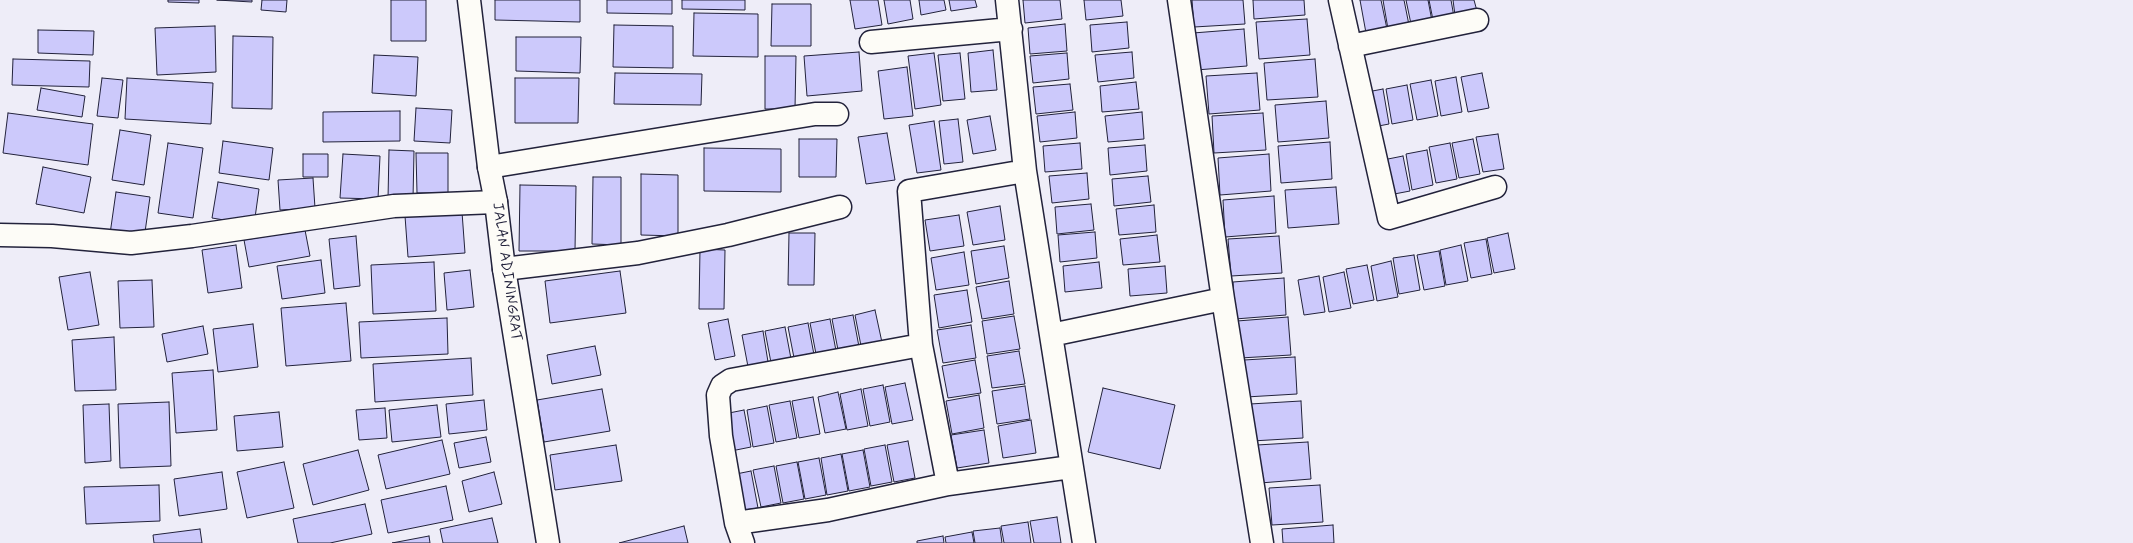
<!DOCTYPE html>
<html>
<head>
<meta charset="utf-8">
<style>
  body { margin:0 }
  canvas { display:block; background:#eeedf8 }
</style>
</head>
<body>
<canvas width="2133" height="543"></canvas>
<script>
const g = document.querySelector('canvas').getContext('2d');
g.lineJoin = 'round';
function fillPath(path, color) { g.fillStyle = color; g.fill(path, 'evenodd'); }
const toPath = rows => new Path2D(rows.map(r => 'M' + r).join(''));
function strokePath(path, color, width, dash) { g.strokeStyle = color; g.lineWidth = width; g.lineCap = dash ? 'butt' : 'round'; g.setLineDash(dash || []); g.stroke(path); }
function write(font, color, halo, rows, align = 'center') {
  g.font = font + ' Mynerve,sans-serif'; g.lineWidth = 4; g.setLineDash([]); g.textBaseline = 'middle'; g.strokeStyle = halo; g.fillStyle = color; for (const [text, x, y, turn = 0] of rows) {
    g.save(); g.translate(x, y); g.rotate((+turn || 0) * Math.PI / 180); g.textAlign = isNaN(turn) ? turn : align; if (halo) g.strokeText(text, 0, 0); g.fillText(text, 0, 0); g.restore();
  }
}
const building = toPath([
  [168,0,199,0,199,3,168,2,168,0],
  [217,0,252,0,252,2,217,0],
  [262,0,287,0,286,12,261,10,262,0],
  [391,0,426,0,426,41,391,41,391,0],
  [495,0,580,0,580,22,495,20,495,0],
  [607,0,672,0,672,14,607,13,607,0],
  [682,0,745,0,745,10,682,9,682,0],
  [850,0,878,0,882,25,855,29,850,0],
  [884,0,910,0,913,19,888,24,884,0],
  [919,0,944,0,946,10,921,15,919,0],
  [949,0,975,0,977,7,951,11,949,0],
  [1023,0,1060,0,1062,19,1025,23,1023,0],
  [1084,0,1121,0,1123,16,1086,20,1084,0],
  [1192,0,1243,0,1245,24,1194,27,1192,0],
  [1253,0,1304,0,1305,15,1254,19,1253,0],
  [1360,0,1381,0,1387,29,1366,33,1360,0],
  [1383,0,1404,0,1409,25,1388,29,1383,0],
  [1406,0,1428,0,1432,21,1411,24,1406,0],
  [1429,0,1451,0,1454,17,1433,20,1429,0],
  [1453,0,1474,0,1477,11,1455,15,1453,0],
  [772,4,811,4,811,46,771,46,772,4],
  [694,13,758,14,758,57,693,56,694,13],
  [1307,19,1310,55,1259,59,1256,22,1307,19],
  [1127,22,1129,48,1092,52,1090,25,1127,22],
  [1065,24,1067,51,1030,54,1028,28,1065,24],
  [614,25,673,26,673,68,613,67,614,25],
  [215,26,216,72,157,75,155,28,215,26],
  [1244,29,1247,66,1196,70,1193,33,1244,29],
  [38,30,94,31,93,55,38,53,38,30],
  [233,36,273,37,272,109,232,108,233,36],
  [516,37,581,37,580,73,516,71,516,37],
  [993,50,997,90,971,92,968,53,993,50],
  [859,52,862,91,807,96,804,56,859,52],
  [1132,52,1134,78,1098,82,1095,55,1132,52],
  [934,53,941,105,915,109,908,56,934,53],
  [960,53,965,99,943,101,938,55,960,53],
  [1067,53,1069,79,1033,83,1030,56,1067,53],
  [374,55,418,57,416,96,372,93,374,55],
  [765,56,796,56,795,109,765,109,765,56],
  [13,59,90,61,89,87,12,85,13,59],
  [1315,59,1318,97,1267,100,1264,63,1315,59],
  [907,67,913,116,884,119,878,71,907,67],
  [615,73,702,74,701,105,614,104,615,73],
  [1257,73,1260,110,1209,114,1206,76,1257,73],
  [1482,73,1489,108,1468,112,1461,77,1482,73],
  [1456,77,1462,112,1441,116,1435,81,1456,77],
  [102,78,123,80,118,118,97,116,102,78],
  [127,78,213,83,211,124,125,119,127,78],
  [515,78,579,78,578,123,515,123,515,78],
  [1431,80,1438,116,1417,120,1410,84,1431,80],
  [1136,82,1139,109,1102,112,1100,86,1136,82],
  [1070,84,1073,110,1036,114,1033,87,1070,84],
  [1407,85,1413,120,1392,124,1386,89,1407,85],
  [41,88,85,96,82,117,37,110,41,88],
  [1383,89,1389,124,1368,128,1362,93,1383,89],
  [1326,101,1329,138,1278,142,1275,105,1326,101],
  [416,108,452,110,450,143,414,141,416,108],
  [400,111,400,141,323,142,323,112,400,111],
  [1075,112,1077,138,1040,142,1037,116,1075,112],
  [1142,112,1144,139,1108,142,1105,116,1142,112],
  [8,113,93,124,88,165,3,153,8,113],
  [1263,113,1266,150,1214,153,1212,116,1263,113],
  [990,116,996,150,973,154,967,120,990,116],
  [958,119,963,162,944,164,939,121,958,119],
  [934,121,941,170,917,173,909,125,934,121],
  [120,130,151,135,144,185,112,180,120,130],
  [887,133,895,180,866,184,858,137,887,133],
  [1498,134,1504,169,1483,172,1476,137,1498,134],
  [799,139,837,139,836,177,799,177,799,139],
  [1473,139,1480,174,1459,178,1452,143,1473,139],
  [223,141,273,148,269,180,219,173,223,141],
  [1330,142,1332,179,1281,183,1278,146,1330,142],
  [168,143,203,148,193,218,158,213,168,143],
  [1080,143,1082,169,1045,172,1043,146,1080,143],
  [1450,143,1457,179,1436,183,1429,147,1450,143],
  [1145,145,1147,171,1110,175,1108,148,1145,145],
  [704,148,781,149,781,192,704,191,704,148],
  [389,150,414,151,413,199,388,199,389,150],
  [1427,150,1433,185,1412,190,1406,154,1427,150],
  [416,153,448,153,448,193,417,193,416,153],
  [303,154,328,154,328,177,303,177,303,154],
  [343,154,380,156,378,199,340,198,343,154],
  [1269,154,1271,191,1220,195,1218,158,1269,154],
  [1403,156,1410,191,1389,195,1383,160,1403,156],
  [43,167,91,177,84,213,36,204,43,167],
  [1087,173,1089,199,1052,203,1049,176,1087,173],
  [641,174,678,175,678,236,641,235,641,174],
  [1148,176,1151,202,1114,206,1112,179,1148,176],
  [593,177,621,177,621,245,592,244,593,177],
  [313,178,315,208,280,210,278,180,313,178],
  [218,182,259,189,254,225,212,218,218,182],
  [520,185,576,186,575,251,519,251,520,185],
  [1336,187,1339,224,1288,228,1285,190,1336,187],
  [116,192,150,197,144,239,110,234,116,192],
  [1274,196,1276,233,1225,237,1223,200,1274,196],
  [1091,204,1094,230,1057,234,1055,207,1091,204],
  [1154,205,1156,232,1119,235,1116,209,1154,205],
  [1000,206,1005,240,973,245,967,212,1000,206],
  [462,212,465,253,408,257,405,216,462,212],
  [959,215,964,246,930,251,925,220,959,215],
  [305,230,310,256,249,267,244,240,305,230],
  [1095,232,1097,258,1060,262,1058,235,1095,232],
  [789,233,815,233,814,285,788,285,789,233],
  [1508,233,1515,269,1494,273,1487,238,1508,233],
  [1157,235,1160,262,1123,265,1120,239,1157,235],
  [356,236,360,286,334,289,329,239,356,236],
  [1279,236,1282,273,1231,276,1228,239,1279,236],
  [1486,239,1492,274,1471,278,1464,243,1486,239],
  [236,245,242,288,208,293,202,250,236,245],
  [1461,245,1468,281,1446,285,1440,250,1461,245],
  [1004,246,1009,278,976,284,971,251,1004,246],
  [700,249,725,250,724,309,699,309,700,249],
  [1439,251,1445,286,1424,290,1417,255,1439,251],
  [964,252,969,285,936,290,931,258,964,252],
  [1414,255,1420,290,1399,294,1393,258,1414,255],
  [321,260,325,293,282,299,277,266,321,260],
  [1391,261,1398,297,1377,301,1371,266,1391,261],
  [434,262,436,311,373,314,371,265,434,262],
  [1099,262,1102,288,1065,292,1063,266,1099,262],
  [1367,265,1374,300,1353,304,1346,269,1367,265],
  [1165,266,1167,293,1130,296,1128,269,1165,266],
  [470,270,474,307,447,310,444,273,470,270],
  [620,271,626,313,550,323,545,281,620,271],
  [90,272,99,325,68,330,59,277,90,272],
  [1344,272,1351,308,1329,312,1323,277,1344,272],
  [1319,276,1325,312,1304,315,1298,280,1319,276],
  [1284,278,1286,315,1235,319,1233,282,1284,278],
  [152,280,154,327,120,328,118,281,152,280],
  [1009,281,1014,314,982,319,976,287,1009,281],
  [967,290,972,322,939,328,934,295,967,290],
  [346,303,351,361,286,366,281,308,346,303],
  [875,310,883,347,862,351,855,315,875,310],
  [853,315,860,352,839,355,832,319,853,315],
  [1014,316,1020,349,987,354,982,321,1014,316],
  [1288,317,1291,355,1240,358,1237,321,1288,317],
  [447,318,448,354,361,358,359,322,447,318],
  [728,319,735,356,715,360,708,323,728,319],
  [830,319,837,356,817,359,810,323,830,319],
  [808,323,815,360,795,363,788,327,808,323],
  [253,324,258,367,218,372,213,329,253,324],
  [971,325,976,358,943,363,937,330,971,325],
  [203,326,208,354,167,362,162,334,203,326],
  [785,327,792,364,772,368,765,331,785,327],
  [763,331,769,368,749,372,742,335,763,331],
  [114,337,116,390,75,391,72,340,114,337],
  [595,346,601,375,552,384,547,355,595,346],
  [1019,351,1025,384,992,388,987,356,1019,351],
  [1295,357,1297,394,1246,397,1244,360,1295,357],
  [471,358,473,395,375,402,373,364,471,358],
  [975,360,981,393,948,398,942,366,975,360],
  [213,370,217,430,176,433,172,373,213,370],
  [905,383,913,420,892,424,885,387,905,383],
  [883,385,890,422,870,426,863,389,883,385],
  [1025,386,1030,419,997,424,992,391,1025,386],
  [1103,388,1175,405,1160,469,1088,452,1103,388],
  [602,389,610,431,544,442,537,400,602,389],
  [861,389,868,426,847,430,840,394,861,389],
  [838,392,846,429,825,433,818,397,838,392],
  [979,395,984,428,952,434,946,401,979,395],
  [813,397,820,434,799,438,792,401,813,397],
  [484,400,487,430,449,434,446,404,484,400],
  [790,401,797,438,776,442,769,405,790,401],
  [1301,401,1303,438,1252,441,1250,404,1301,401],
  [169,402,171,466,120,468,118,404,169,402],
  [109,404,111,461,85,463,83,405,109,404],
  [437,405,441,437,392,442,389,410,437,405],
  [767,406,774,443,753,447,747,410,767,406],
  [385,408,387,438,359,440,356,410,385,408],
  [744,410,751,447,731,451,724,414,744,410],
  [279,412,283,447,237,451,234,416,279,412],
  [1031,420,1036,453,1003,458,998,426,1031,420],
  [984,430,989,463,957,468,951,435,984,430],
  [486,437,491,462,459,468,454,443,486,437],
  [442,440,450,474,386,489,378,455,442,440],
  [908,441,915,478,894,482,887,445,908,441],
  [1308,442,1311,479,1260,483,1257,445,1308,442],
  [616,445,622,481,555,490,550,455,616,445],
  [885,445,892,482,871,486,864,449,885,445],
  [358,450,369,490,313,505,303,464,358,450],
  [863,450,870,487,849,491,842,454,863,450],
  [841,454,848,491,827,495,821,458,841,454],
  [819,458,826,495,805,499,798,462,819,458],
  [284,462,294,508,247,518,237,472,284,462],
  [797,462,804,499,783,503,776,466,797,462],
  [774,466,781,503,761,507,753,470,774,466],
  [751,471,758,508,737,511,731,475,751,471],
  [222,472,227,509,179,516,174,479,222,472],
  [494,472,502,504,469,512,462,481,494,472],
  [159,485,160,521,86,524,84,487,159,485],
  [1320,485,1323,522,1272,525,1269,488,1320,485],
  [446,486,453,520,388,533,381,500,446,486],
  [365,504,372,534,330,543,298,543,293,519,365,504],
  [1057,517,1061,543,1034,543,1030,521,1057,517],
  [492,518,498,543,443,543,440,529,492,518],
  [1028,522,1031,543,1004,543,1001,526,1028,522],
  [1333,525,1334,543,1283,543,1282,529,1333,525],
  [684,526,688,543,619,543,684,526],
  [1000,528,1002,543,975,543,973,531,1000,528],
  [200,529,202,543,154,543,153,535,200,529],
  [972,532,974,543,946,543,945,537,972,532],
  [429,536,430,543,392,543,429,536],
  [943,536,944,543,917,543,917,541,943,536]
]);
fillPath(building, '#ccc9fb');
strokePath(building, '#22223b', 1);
const street = toPath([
  [1007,0,1025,171,1084,543],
  [1179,0,1223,299,1262,543],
  [1340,0,1389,218,1495,187],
  [871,42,1011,29],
  [1350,46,1477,20],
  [489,167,815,114,837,114],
  [0,235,52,236,131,243,192,236,394,206,496,202],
  [504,269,638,253,728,235,840,207],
  [1051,335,1223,299],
  [948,484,921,345,909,191,1025,171],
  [736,523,828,510,948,484,1071,467],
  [743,543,736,523,721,436,718,395,722,386,731,380,921,345]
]);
const secondary = toPath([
  [469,0,489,167,496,202,504,269,548,543]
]);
strokePath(street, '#22223b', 25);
strokePath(secondary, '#22223b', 25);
strokePath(street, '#fdfcf7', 22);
strokePath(secondary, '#fdfcf7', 22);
write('15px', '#22223b', '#fdfcf7', [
  ["JALAN ADININGRAT",506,272,82]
]);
</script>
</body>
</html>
